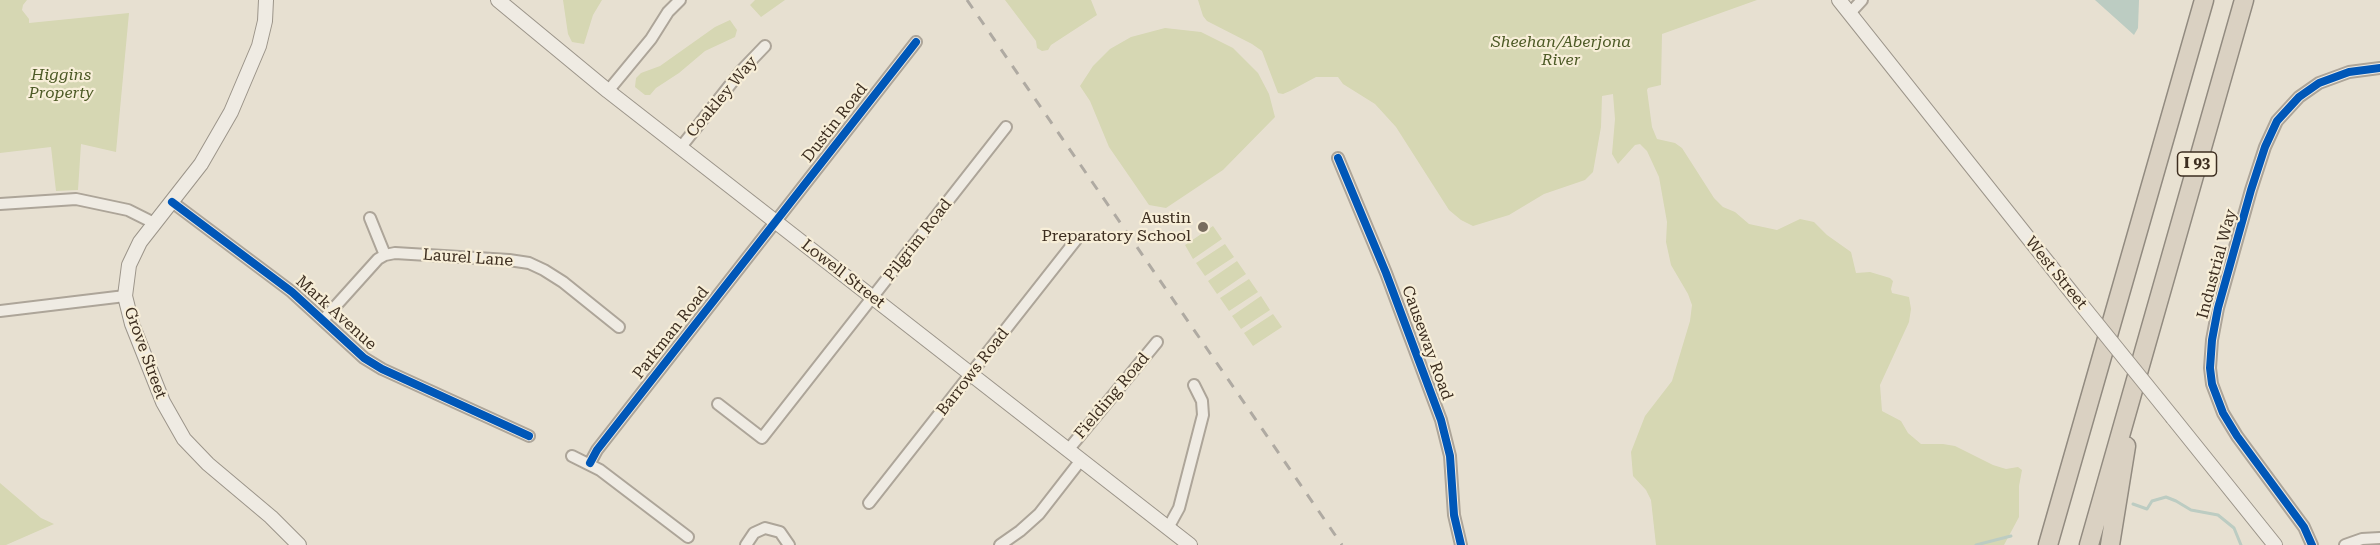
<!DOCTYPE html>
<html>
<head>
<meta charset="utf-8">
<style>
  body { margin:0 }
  canvas { display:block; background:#e7e0d1 }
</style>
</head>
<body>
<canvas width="2380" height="545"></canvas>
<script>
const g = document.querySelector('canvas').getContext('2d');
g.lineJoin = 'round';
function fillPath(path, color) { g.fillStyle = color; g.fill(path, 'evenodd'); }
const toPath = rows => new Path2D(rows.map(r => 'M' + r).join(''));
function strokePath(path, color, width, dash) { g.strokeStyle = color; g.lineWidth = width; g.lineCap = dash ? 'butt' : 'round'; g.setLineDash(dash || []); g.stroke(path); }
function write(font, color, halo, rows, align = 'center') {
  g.font = font + ' "Roboto Serif",serif'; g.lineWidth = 4.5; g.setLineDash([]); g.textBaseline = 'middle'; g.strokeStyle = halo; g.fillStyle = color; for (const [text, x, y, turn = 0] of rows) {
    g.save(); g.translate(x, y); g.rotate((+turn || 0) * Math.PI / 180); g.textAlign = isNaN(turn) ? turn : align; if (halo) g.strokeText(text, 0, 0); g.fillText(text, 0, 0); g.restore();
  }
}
fillPath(toPath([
  [0,0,27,0,23,5,22,10,29,19,29,23,129,13,116,152,81,144,78,190,56,191,51,147,0,153],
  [563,0,602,0,593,15,584,44,572,42,568,34],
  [755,0,785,0,761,17,750,5],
  [1005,0,1091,0,1097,15,1051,45,1048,50,1042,51,1037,48,1036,41],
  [1198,0,1757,0,1662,34,1661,85,1648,88,1647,90,1652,127,1657,139,1675,143,1682,148,1714,198,1723,207,1735,212,1749,224,1777,230,1800,219,1814,222,1827,235,1851,252,1856,273,1870,272,1890,278,1893,281,1891,289,1892,293,1909,297,1911,309,1909,322,1880,385,1882,411,1901,421,1908,433,1921,444,1943,444,1955,446,1993,465,2006,469,2018,467,2022,470,2019,486,2019,517,2004,545,1656,545,1651,500,1646,490,1633,476,1631,452,1645,416,1672,381,1690,321,1692,305,1688,294,1671,265,1666,242,1667,222,1659,177,1647,151,1640,144,1635,145,1618,164,1612,154,1615,119,1613,94,1602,96,1601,127,1593,172,1585,180,1544,194,1509,215,1473,226,1461,220,1449,210,1396,127,1375,104,1343,84,1338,77,1316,77,1290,91,1283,94,1278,93,1262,51,1252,44,1207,21,1203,16],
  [730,20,737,30,735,37,705,51,679,73,656,88,650,95,645,95,635,87,636,78,641,73,660,66,715,27],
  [1165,28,1201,32,1233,48,1258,73,1269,94,1275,117,1223,170,1166,208,1149,205,1109,147,1090,101,1080,86,1093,66,1110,49,1131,37],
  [1213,226,1222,239,1193,259,1185,245],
  [1225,244,1234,257,1205,276,1196,263],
  [1237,261,1246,274,1217,294,1208,281],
  [1249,279,1258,292,1229,311,1220,298],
  [1261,296,1270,310,1241,329,1232,316],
  [1273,314,1282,327,1253,346,1244,333],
  [0,483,41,518,54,524,6,545,0,545]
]), '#d6d7b3');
fillPath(toPath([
  [2095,0,2139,0,2138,28,2134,35]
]), '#bcccc2');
strokePath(toPath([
  [2133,504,2147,509,2152,501,2166,497,2176,501,2191,510,2218,515,2234,528,2241,545],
  [1976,545,2011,536]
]), '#bcccc2', 3);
const minor = toPath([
  [1850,13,1862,0],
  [608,91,651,39,668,12,680,0],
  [681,147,741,71,765,46],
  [1338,158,1386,273,1441,420,1450,456,1454,515,1461,545],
  [172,202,292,292,364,358,382,369,529,436],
  [0,204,76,199,128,210,154,223],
  [370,218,385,255],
  [0,311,125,296],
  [324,319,378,259,385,255,395,253,509,260,529,263,544,270,563,282,619,327],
  [718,404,762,438,1006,127],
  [1068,450,1157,342],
  [572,456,600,470,688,537],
  [590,463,597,450,916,42],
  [869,503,1076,240],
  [1168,528,1179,508,1203,415,1202,401,1194,385],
  [746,545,754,533,765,528,780,532,789,545],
  [1000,545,1020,531,1039,514,1081,460],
  [2312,545,2304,527,2237,436,2223,413,2212,384,2210,368,2212,340,2218,308,2251,190,2265,147,2277,121,2299,97,2319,83,2349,72,2380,68],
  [2345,545,2362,539,2380,538]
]);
const secondary = toPath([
  [266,0,265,21,259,46,231,112,201,164,140,242,129,265,125,296,132,324,163,402,184,439,208,464,271,517,299,545],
  [498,0,608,91,1190,545],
  [1839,0,2076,298],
  [2173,418,2275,545]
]);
const motorway = toPath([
  [2048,545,2204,0],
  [2089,545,2244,0],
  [2110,545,2126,446]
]);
strokePath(minor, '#ada599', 14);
strokePath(secondary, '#9c958a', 16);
strokePath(motorway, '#928b80', 21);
strokePath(minor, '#efebe3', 10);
strokePath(secondary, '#efebe3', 14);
strokePath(motorway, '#dad1c2', 18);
strokePath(toPath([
  [967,0,1342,545]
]), '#afaaa2', 3, [10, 10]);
const secondaryBridge = toPath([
  [2076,298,2173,418]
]);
strokePath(secondaryBridge, '#9c958a', 16, []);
strokePath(secondaryBridge, '#efebe3', 14);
strokePath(toPath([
  [1338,158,1386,273,1441,420,1450,456,1454,515,1461,545],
  [172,202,292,292,364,358,382,369,529,436],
  [590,463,597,450,916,42],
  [2312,545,2304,527,2237,436,2223,413,2212,384,2210,368,2212,340,2218,308,2251,190,2265,147,2277,121,2299,97,2319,83,2349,72,2380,68]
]), '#0057b8', 8);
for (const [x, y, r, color] of [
  [1203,227,6,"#786c5e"]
]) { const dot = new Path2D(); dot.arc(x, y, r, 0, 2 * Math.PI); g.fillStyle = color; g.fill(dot); strokePath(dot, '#f7eed8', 2); }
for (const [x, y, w] of [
  [2197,164,39]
]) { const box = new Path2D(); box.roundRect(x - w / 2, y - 12, w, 24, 4.5); g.fillStyle = '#f7eed8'; g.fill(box); strokePath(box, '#3d2e20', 1.5); }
write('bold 15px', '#3d2e20', null, [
  ["I 93",2197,164]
]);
write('italic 16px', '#4d5a26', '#f7eed8', [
  ["Sheehan/Aberjona",1561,42],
  ["River",1561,60],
  ["Higgins",61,75],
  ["Property",61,93]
]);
write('16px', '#3d2e20', '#f7eed8', [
  ["Coakley Way",722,97,-50],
  ["Dustin Road",835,123,-52],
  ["Pilgrim Road",918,240,-52],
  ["Laurel Lane",468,258,4],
  ["Industrial Way",2217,264,-75],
  ["West Street",2056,273,51],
  ["Lowell Street",843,274,38],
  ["Mark Avenue",336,313,42],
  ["Parkman Road",671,333,-52],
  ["Causeway Road",1427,343,70],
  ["Grove Street",145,353,70],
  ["Barrows Road",973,372,-52],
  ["Fielding Road",1112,396,-50]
]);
write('16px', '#3d2e20', '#f7eed8', [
  ["Austin",1191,218],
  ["Preparatory School",1191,236]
], 'right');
</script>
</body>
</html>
